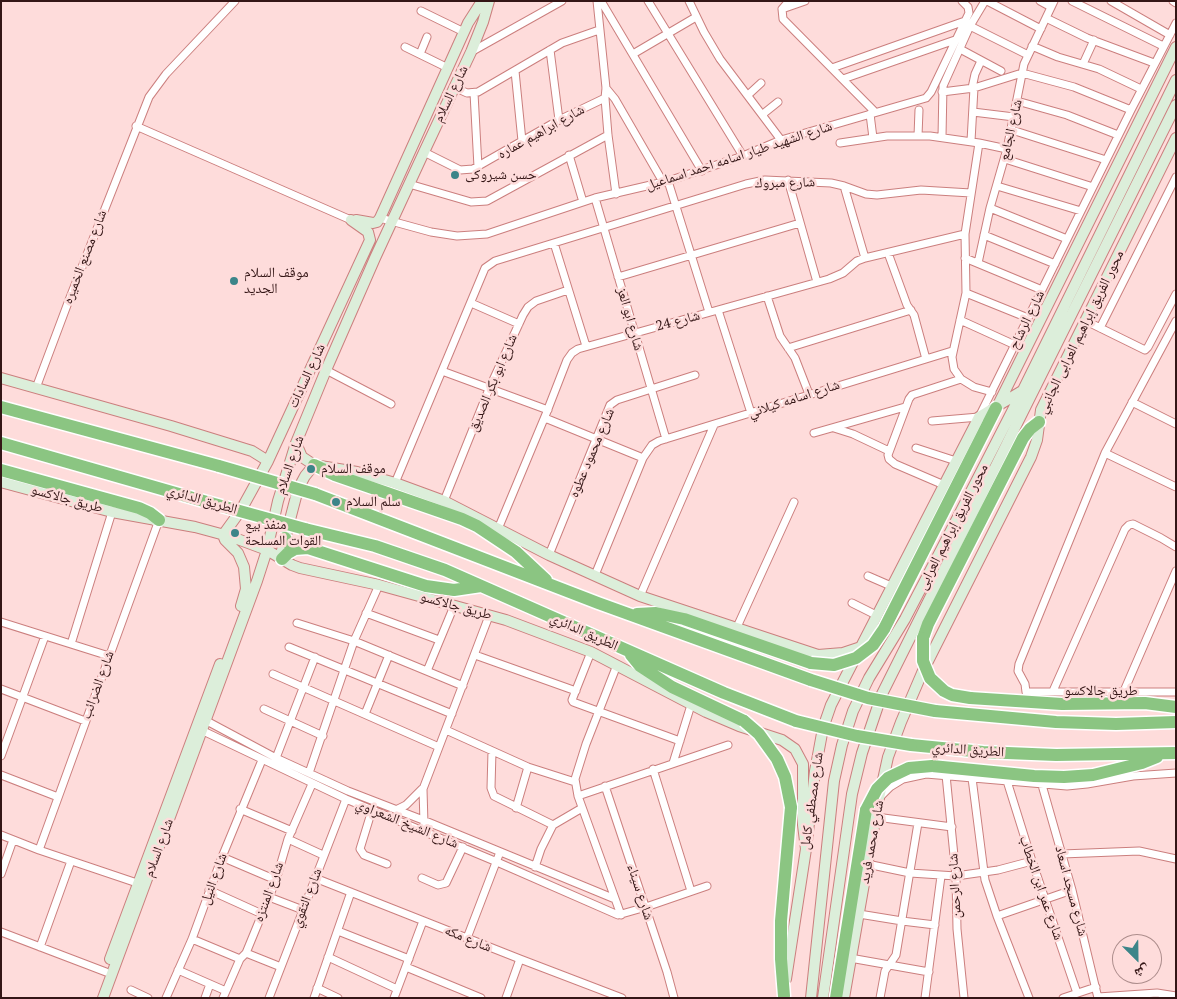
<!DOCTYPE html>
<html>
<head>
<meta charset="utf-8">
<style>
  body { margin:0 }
  #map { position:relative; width:1177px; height:999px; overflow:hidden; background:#fedcdb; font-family:"PT Serif","Noto Naskh Arabic",serif }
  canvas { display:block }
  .frame { position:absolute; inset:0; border:2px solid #341616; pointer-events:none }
  .north { position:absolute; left:1112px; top:934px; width:50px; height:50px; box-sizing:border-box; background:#fedcdb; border:1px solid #ad8d8c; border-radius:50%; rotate:157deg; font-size:14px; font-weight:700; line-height:20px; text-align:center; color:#341616 }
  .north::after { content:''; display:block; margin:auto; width:18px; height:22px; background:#3c8589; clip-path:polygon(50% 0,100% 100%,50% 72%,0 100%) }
</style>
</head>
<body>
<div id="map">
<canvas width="1177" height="999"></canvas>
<div class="frame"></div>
<div class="north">ش</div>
</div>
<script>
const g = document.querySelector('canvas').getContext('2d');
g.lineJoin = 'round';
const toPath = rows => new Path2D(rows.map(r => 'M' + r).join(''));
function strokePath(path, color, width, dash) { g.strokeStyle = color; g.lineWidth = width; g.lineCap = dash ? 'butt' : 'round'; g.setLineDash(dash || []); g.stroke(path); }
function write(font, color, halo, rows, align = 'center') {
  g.font = font + ' "PT Serif","Noto Naskh Arabic",serif'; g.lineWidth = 5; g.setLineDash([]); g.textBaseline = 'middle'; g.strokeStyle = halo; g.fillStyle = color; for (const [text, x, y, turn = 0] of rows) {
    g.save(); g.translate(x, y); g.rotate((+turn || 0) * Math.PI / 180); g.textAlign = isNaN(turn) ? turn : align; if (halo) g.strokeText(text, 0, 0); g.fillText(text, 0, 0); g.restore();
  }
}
const street = toPath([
  [597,1,606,88,605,98,608,135,616,194],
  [601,1,702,171],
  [648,1,743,156],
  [689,1,704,32,720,59,781,140],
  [789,1,782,9,783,19,875,112],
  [987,1,1041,29],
  [1040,1,1051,7],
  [1072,1,1163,46],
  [1111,1,1170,35],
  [1173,1,1176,3],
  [782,9,805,1],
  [421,11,464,32],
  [1046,18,1087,38,1154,63],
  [970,26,1028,55],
  [1032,46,1058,57,1099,69,1141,89],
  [405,47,448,68],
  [960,49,1001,71],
  [550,50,559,120],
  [471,52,562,1],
  [420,54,427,37],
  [633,54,696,17],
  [1083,64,1094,40],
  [832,68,965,21],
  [515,71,522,141],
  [843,79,955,40],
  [454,87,467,93,478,92,562,43,599,30],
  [606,88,615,99,663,182],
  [972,88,975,74,981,61],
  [942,92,974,88,1022,73,1074,87,1131,110],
  [474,93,478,167],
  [748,95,761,83],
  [1017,101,1067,115,1118,135],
  [973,112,1014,117],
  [763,114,778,102],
  [870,114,873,138],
  [136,126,351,220],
  [1012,130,1106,160],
  [918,136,919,110],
  [942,137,943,86,970,26,985,1],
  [971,141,974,88],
  [840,143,887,136,930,136,979,143,1007,149],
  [979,143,965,234,966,293,952,357,954,369,961,379,974,387,992,392],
  [424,152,460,170,473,169,559,120,605,98],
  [569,155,583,202],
  [1005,159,1093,187],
  [788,180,817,282],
  [668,181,709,312],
  [409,184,471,202,487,201,608,135],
  [844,186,865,258],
  [997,186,1081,211],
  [595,198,666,439],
  [990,208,1067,239],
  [380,218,431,232,457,236,487,234,595,198,668,181,743,156,781,140,926,98,931,92,969,13,968,7,962,1],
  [984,235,1055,264],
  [554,243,586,346],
  [888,253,907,305,914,315,926,359],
  [965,258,1042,290],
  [978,263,990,208,1007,149,1024,64,1054,1],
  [618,277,800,223],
  [966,293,1028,318],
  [767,296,780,336,795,358,809,394],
  [471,303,519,324],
  [718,310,751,413],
  [960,320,1015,345],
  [1086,321,1145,350,1148,347,1176,294],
  [1176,321,1105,453,1019,664,1018,671,1025,684,1026,692,1176,692],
  [1100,328,1176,177],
  [788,348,911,310],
  [326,370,391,404],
  [442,371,548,410],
  [36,388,69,300,149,97,166,74,235,1],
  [1132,402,1176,424],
  [545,418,643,458],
  [932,421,979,417,1131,110,1176,23],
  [834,428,853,434,889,451],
  [814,433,905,407],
  [916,448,956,461],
  [1105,453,1176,487],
  [395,483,485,268,495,261,746,184,765,180,831,183,844,186,866,194,877,195,921,190,971,193],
  [944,485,895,464,889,459,888,455,909,399,912,395,961,379],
  [444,501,489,389,523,315,528,307,536,301,568,290],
  [498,529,546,414,567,360,572,353,578,349,829,279,843,273,857,261,865,258,965,234],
  [549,555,610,405,617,400,695,375],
  [595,575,643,458,652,445,659,441,952,351],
  [868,576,891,586],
  [640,596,714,425],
  [852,603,876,615],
  [366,613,439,640],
  [1,622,109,656],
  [297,623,354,641,463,686],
  [737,627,794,502],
  [71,644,112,512],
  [289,647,452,714],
  [591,652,572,700,573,702,680,741],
  [475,655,576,691],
  [617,665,586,744,575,779,578,796,621,915],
  [427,671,454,606],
  [273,674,439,747],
  [1,689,85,721],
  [1053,691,1125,529,1129,525,1133,524,1161,538,1176,547],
  [1124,691,1176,571],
  [264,709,323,736],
  [365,714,389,655],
  [203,719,276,758,348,791,423,820,615,899],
  [199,729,346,799,497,862,618,915,646,907,707,886],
  [446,730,528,767,575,782],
  [492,751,491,788,494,796,553,825],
  [1,756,45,636],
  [276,758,315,657],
  [673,763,691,705],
  [653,769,691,891],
  [309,773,354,641,379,585],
  [1,775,58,797],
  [946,775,956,876,957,929,964,998],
  [972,778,985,880,997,916,1029,998],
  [1007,781,1032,861,1077,993],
  [1042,785,1072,890,1098,998],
  [605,786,667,972,674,998],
  [578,796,728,745],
  [880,797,890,787,903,779,926,774,1067,786,1087,784,1133,776,1176,773],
  [516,808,528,767],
  [240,809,292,831],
  [372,810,360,849,364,855,387,864],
  [396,810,406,805,422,789],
  [876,817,952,827],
  [424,824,423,789,489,616],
  [1,835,39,850,137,883],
  [288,839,323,855],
  [39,850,159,520],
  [1062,854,1139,851,1176,859],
  [222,857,276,880],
  [867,864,910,873,956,876,998,870,1032,861],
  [535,867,541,849,553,825,582,808],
  [1,874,13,840],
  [315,878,520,959,622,998],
  [422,878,438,885,446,883,463,847],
  [209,890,262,914],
  [269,897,303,910],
  [859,914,902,921,935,925],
  [997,916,1072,890],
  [338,931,409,959],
  [1,932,106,972],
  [467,938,500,852],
  [192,939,240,959],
  [40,947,71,861],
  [246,953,281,967],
  [328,957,397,989],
  [850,958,929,972],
  [406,967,481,998],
  [178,970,226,991],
  [317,988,338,998],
  [131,990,148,998],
  [1098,997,1157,993,1176,996],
  [166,998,192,939,222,857,262,760],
  [205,998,210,984],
  [223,998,240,959,246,953,276,880,288,839,312,784],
  [269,998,346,799],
  [314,998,351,892],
  [394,998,423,921],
  [506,998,520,959],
  [880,998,885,971,896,955,918,823],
  [925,998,941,876],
  [1063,998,1096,987]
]);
const secondary = toPath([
  [356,220,373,223,377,222,380,218,468,23,482,1],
  [1,378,171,426,252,451,268,461],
  [997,407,1176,47],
  [296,443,302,457,314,465,357,472,395,483,444,501,549,555,640,596,818,655,843,653,861,647],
  [1,482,112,512,195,527,232,537,267,550,292,565,300,568,379,585,506,620,591,652,706,712,739,726,782,740,795,749,803,764,803,825,806,849],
  [280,558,298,489,305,476,314,465],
  [241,606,246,589,244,567,238,553,225,540,223,535,241,510,268,461,370,240,368,232,351,220],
  [110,959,220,664],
  [786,979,806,849,815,771,823,728,831,705,979,417,1022,391],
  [103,998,257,581,267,550,278,501,296,443,326,370,375,258,424,152,471,52,483,22,489,1],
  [811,998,834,781,842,745,853,711,869,678,905,619,942,548,1023,390,1176,80],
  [823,998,852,794,862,753,882,694,1176,105],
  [844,998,879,798,888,757,901,722,922,673,1031,457,1037,440,1041,410,1176,138]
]);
const highway = toPath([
  [1,407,219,466],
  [1,443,207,502],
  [314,465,335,475,462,519,477,526,516,552,546,580],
  [1,470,139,508,150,513,159,520],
  [315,494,598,603,811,680],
  [305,529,375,546,445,570,724,693,796,721],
  [285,538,289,544,299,548],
  [282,559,288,553,295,549,308,548,426,586,454,590,481,586],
  [637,614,656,613,684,619,811,663],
  [884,629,996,408],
  [923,638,928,624,1023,438,1030,429,1039,422],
  [631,655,640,666,672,687,744,721],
  [970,698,1062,704,1145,703,1176,707],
  [935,711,1056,722,1116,724,1176,722],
  [911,745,983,752,1056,755,1176,753],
  [932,766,1034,776,1064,777,1093,775,1142,763,1157,757],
  [784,996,781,959,781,921,791,807],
  [836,998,866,810]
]);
strokePath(street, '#cb7f7e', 9);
strokePath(secondary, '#cb7f7e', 12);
strokePath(highway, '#fff', 15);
strokePath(street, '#fff', 7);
strokePath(secondary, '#dceeda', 10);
strokePath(highway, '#8bc582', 12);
const highwayBridge = toPath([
  [219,466,315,494],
  [207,502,305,529],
  [923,638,923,661,930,678,944,691,952,695,970,698],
  [811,663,834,665,856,658,873,645,884,629],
  [811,680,868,698,935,711],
  [744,721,759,734,777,759,785,777,791,807],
  [796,721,857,736,911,745],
  [866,810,877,789,888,778,909,768,932,766]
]);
strokePath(highwayBridge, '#fff', 15, []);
strokePath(highwayBridge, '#8bc582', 12);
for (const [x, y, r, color] of [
  [455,175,5,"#3c8589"],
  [234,281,5,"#3c8589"],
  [311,469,5,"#3c8589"],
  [336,502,5,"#3c8589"],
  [235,533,5,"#3c8589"]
]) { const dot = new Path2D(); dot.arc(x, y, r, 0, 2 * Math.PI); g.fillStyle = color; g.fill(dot); strokePath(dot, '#fedcdb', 2); }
write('14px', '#341616', '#fedcdb', [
  ["شارع السلام",451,94,-64],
  ["شارع الجامع",1011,130,-77],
  ["شارع ابراهيم عماره",541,132,-29],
  ["شارع الشهيد طيار اسامه احمد اسماعيل",739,156,-18],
  ["شارع مبروك",785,183,-1],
  ["شارع مصنع الخميره",85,257,-69],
  ["شارع ابو العز",630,319,74],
  ["شارع الرشاح",1027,320,-64],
  ["شارع 24",678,321,-15],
  ["محور الفريق إبراهيم العرابى الجانبي",1081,332,-64],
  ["شارع السادات",307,376,-65],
  ["شارع ابو بكر الصديق",493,383,-67],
  ["شارع اسامه كيلاني",794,399,-18],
  ["شارع محمود عطوه",592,453,-67],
  ["شارع السلام",290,465,-71],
  ["طريق جالاكسو",67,499,15],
  ["الطريق الدائري",202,500,16],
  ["محور الفريق إبراهيم العرابى",953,527,-63],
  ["طريق جالاكسو",456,606,15],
  ["الطريق الدائري",584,632,24],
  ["شارع الضرائب",98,685,-70],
  ["طريق جالاكسو",1101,691],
  ["الطريق الدائري",968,750,4],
  ["شارع مصطفي كامل",812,801,-82],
  ["شارع الشيخ الشعراوي",407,824,22],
  ["شارع محمد فريد",872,842,-80],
  ["شارع السلام",159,848,-70],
  ["شارع النيل",214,879,-70],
  ["شارع الرحمن",955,886,-93],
  ["شارع عمر ابن الخطاب",1041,888,71],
  ["شارع مسجد اسعاد",1071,891,75],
  ["شارع المنتزه",269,892,-70],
  ["شارع سيناء",640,892,72],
  ["شارع التقوي",307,898,-69],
  ["شارع مكه",468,939,22]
]);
write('14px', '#341616', '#fedcdb', [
  ["حسن شيروكى",465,175],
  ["موقف السلام",244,273],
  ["الجديد",244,289],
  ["موقف السلام",321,469],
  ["سلم السلام",346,502],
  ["منفذ بيع",245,525],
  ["القوات المسلحة",245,541]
], 'left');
</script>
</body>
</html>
